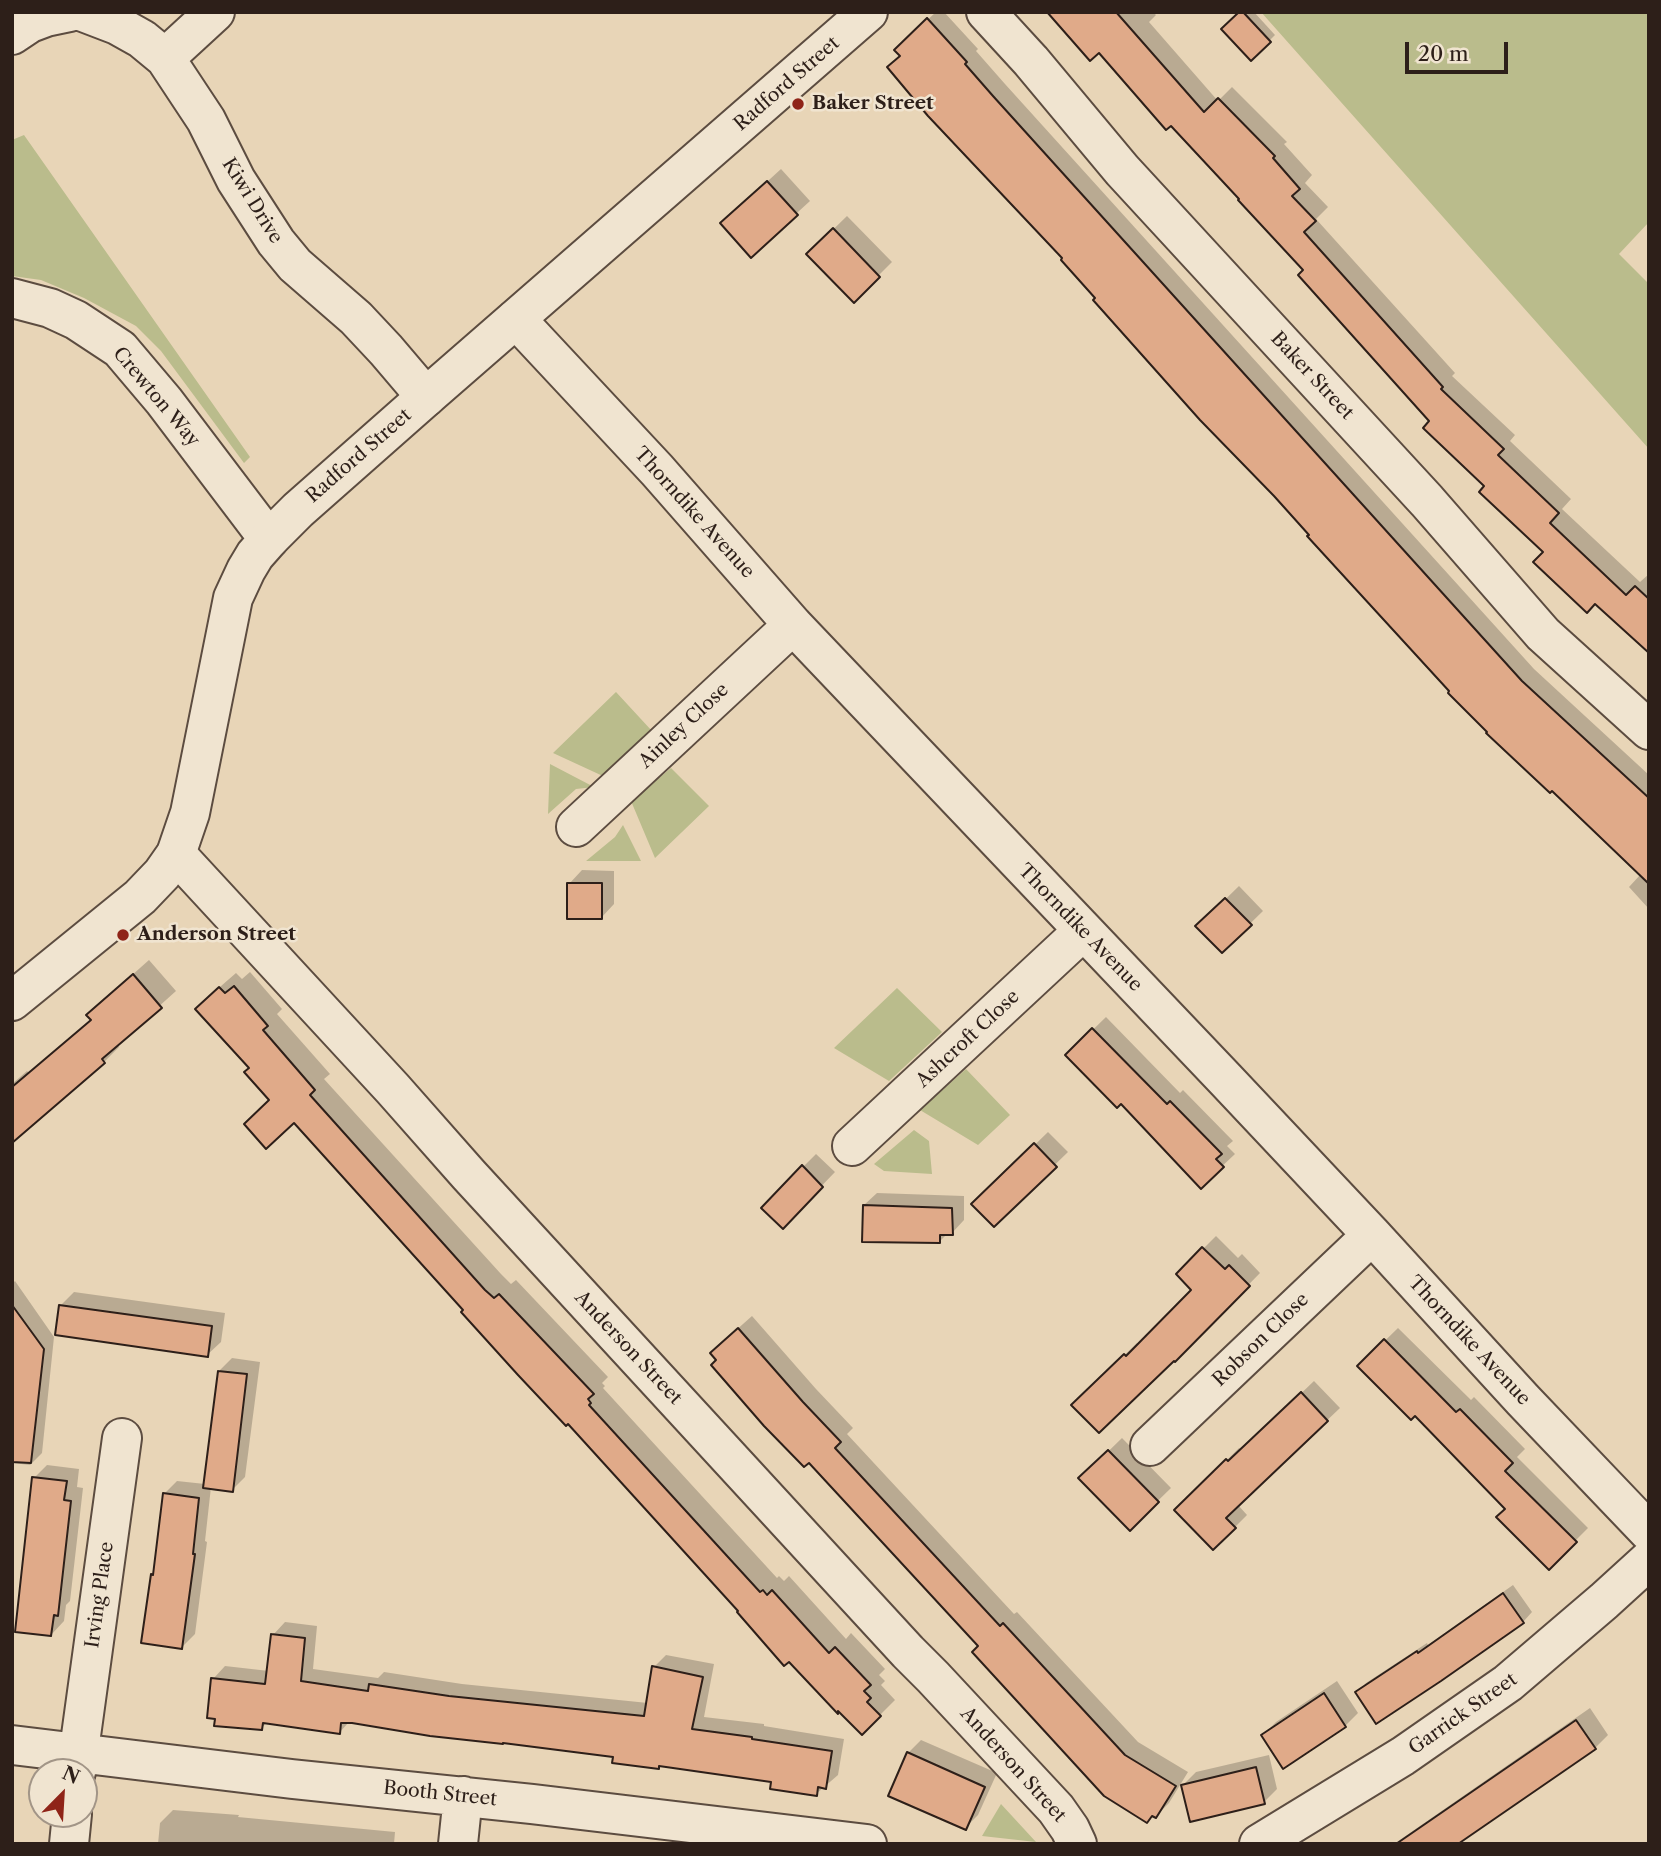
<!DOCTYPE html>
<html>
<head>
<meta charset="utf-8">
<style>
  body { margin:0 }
  #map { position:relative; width:1661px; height:1856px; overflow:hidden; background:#e8d5b7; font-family:"Libre Caslon Text",serif }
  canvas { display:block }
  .frame { position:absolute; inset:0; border:14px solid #2d1f19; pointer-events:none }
  .north { position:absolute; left:28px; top:1758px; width:70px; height:70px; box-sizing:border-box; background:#f0e4d0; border:2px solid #a29587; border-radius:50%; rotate:24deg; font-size:19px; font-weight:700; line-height:28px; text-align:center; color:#2d1f19 }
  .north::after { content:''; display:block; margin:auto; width:24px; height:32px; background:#8f2418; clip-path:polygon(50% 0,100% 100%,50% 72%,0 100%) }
  .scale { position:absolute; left:1405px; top:42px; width:103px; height:32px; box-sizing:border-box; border:4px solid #2d1f19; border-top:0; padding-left:9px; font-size:21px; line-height:24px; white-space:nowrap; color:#2d1f19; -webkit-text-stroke:5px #f0e4d0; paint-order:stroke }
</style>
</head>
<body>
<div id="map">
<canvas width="1661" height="1856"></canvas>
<div class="frame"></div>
<div class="north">N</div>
<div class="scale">20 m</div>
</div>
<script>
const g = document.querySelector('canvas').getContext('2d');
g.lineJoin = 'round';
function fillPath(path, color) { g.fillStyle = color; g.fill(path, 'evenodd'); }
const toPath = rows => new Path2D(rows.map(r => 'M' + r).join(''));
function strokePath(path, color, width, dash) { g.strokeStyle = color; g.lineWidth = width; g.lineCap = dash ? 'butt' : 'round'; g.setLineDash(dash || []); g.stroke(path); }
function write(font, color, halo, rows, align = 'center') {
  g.font = font + ' "Libre Caslon Text",serif'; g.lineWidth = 5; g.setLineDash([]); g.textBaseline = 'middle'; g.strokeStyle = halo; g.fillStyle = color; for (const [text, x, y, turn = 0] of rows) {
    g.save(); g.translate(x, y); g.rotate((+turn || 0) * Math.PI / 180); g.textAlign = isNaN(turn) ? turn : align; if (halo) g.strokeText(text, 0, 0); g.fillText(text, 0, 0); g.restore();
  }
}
fillPath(toPath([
  [1261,12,1649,12,1649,222,1619,254,1649,284,1649,449],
  [24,135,250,457,244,463,161,351,136,326,84,298,41,280,12,276,12,140],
  [616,692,652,731,605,777,553,753],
  [550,764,594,787,576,789,548,814],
  [671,768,709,806,655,858,631,801],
  [623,825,641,861,586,861,615,837],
  [897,988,942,1032,889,1081,834,1048],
  [966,1069,1010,1115,978,1145,920,1110],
  [914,1130,929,1141,932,1174,884,1171,874,1164],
  [1001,1804,1036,1842,982,1836]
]), '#babc8c');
fillPath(toPath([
  [936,12,944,12,978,49,976,51,1005,84,1534,669,1649,775,1649,909,1629,887,1641,874,1311,535,1098,298,901,55,908,38],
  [1048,12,1153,12,1156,15,1149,22,1218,101,1232,87,1287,142,1284,144,1312,175,1305,183,1328,207,1316,219,1455,373,1452,376,1515,435,1510,441,1571,499,1562,509,1640,582,1649,574,1649,651,1545,552,1487,486,1306,270,1242,199,1099,51],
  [1241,12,1254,12,1275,35,1251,59],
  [781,169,810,201,751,255,735,211],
  [847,216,892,262,854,300,808,254],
  [582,870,614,871,614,904,601,918,569,884],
  [1239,886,1263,911,1222,951,1198,926],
  [149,960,176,991,117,1044,119,1047,104,1062,12,1140,12,1084,27,1071,29,1073,92,1019,104,1000],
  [250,972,282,1009,277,1014,330,1074,324,1079,501,1274,511,1284,516,1280,608,1377,602,1383,605,1386,603,1388,777,1578,779,1576,784,1581,789,1576,846,1639,851,1633,885,1669,879,1675,885,1681,881,1685,895,1700,862,1733,840,1710,838,1712,465,1310,294,1121,271,1100,251,1068,213,993,236,973,242,979],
  [1106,1017,1180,1093,1183,1090,1233,1141,1227,1146,1235,1154,1201,1186,1121,1102,1067,1055],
  [1048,1132,1068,1152,994,1224,974,1204],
  [816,1154,835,1172,783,1226,803,1167],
  [877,1193,964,1196,964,1220,952,1233,948,1233,939,1242,864,1205],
  [1216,1236,1238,1258,1242,1254,1260,1273,1175,1360,1073,1405,1137,1343,1139,1345,1194,1290,1178,1274],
  [15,1281,54,1337,42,1453,30,1465,12,1463,12,1284],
  [74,1292,225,1313,221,1342,207,1355,61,1305],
  [752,1316,816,1389,853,1428,847,1434,1014,1614,1017,1612,1138,1742,1188,1772,1169,1803,1156,1816,980,1646,718,1360,725,1340],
  [1398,1328,1471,1400,1474,1397,1525,1449,1517,1457,1588,1528,1549,1567,1507,1509,1415,1414,1359,1366],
  [232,1358,260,1362,245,1477,232,1490,211,1487,205,1541,207,1542,195,1634,182,1647,152,1575,155,1573,164,1494,177,1481,205,1484,219,1371],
  [1314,1381,1340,1408,1238,1505,1247,1515,1235,1527,1177,1510,1239,1448,1242,1450],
  [1122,1438,1171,1488,1130,1528,1081,1478],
  [47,1465,79,1469,77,1487,83,1488,70,1601,66,1605,64,1621,51,1635,34,1478],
  [1513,1585,1532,1612,1523,1622,1357,1693,1366,1683,1427,1643,1428,1645],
  [285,1622,317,1626,313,1669,378,1678,384,1672,462,1684,648,1703,654,1667,666,1655,714,1664,704,1717,764,1724,764,1726,844,1739,838,1775,816,1794,773,1781,660,1765,658,1767,615,1755,349,1722,339,1733,268,1722,261,1728,213,1679,225,1666,269,1671,273,1635],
  [1337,1681,1358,1713,1345,1726,1263,1735,1276,1722],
  [1590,1708,1608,1735,1595,1748,1456,1844,1394,1844],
  [921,1740,997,1773,978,1815,965,1828,908,1753],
  [1269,1755,1277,1789,1264,1802,1183,1785,1196,1772],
  [173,1810,239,1815,238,1817,395,1832,394,1844,158,1844,160,1823]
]), '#0003');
const building = toPath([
  [1047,12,1116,12,1204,112,1218,98,1275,156,1273,158,1300,189,1292,196,1316,221,1304,232,1443,387,1441,389,1504,449,1498,455,1559,513,1550,523,1626,595,1635,586,1649,599,1649,653,1595,604,1587,613,1533,562,1543,552,1479,492,1484,486,1423,428,1429,421,1298,275,1303,270,1238,200,1239,199,1171,126,1166,130,1099,53,1090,61,1047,12],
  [1239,12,1243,12,1271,42,1251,61,1221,29,1239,12],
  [927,18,967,62,965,64,993,96,1522,681,1649,798,1649,884,1552,791,1550,793,1486,733,1487,732,1448,693,1449,691,1307,536,1309,535,1274,496,1200,420,1093,300,1095,298,1061,260,1062,258,928,116,887,67,900,56,894,50,927,18],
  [767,181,798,215,751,258,720,223,767,181],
  [833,228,880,277,854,303,806,254,833,228],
  [567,883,602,883,602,919,567,919,567,883],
  [1225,898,1252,925,1222,953,1195,926,1225,898],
  [133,974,162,1008,102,1059,105,1063,12,1143,12,1087,91,1020,86,1015,133,974],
  [234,986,268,1026,263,1030,315,1090,310,1095,485,1290,494,1298,499,1294,594,1394,588,1399,591,1403,589,1405,760,1592,763,1590,767,1595,772,1590,829,1653,835,1647,871,1685,864,1691,871,1698,867,1702,881,1716,862,1735,838,1711,838,1714,789,1662,784,1666,737,1612,738,1611,568,1424,566,1426,518,1375,461,1312,463,1310,294,1123,266,1149,244,1124,269,1100,244,1072,249,1068,195,1009,219,987,225,993,234,986],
  [1092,1028,1167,1104,1170,1101,1222,1154,1216,1159,1224,1167,1201,1189,1121,1104,1117,1108,1065,1055,1092,1028],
  [1034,1143,1057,1167,994,1227,971,1204,1034,1143],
  [802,1165,823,1187,783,1229,761,1208,802,1165],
  [863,1205,952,1208,953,1235,940,1235,940,1243,862,1242,863,1205],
  [1202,1247,1225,1269,1229,1265,1250,1286,1175,1362,1174,1361,1099,1433,1071,1405,1124,1354,1126,1356,1191,1290,1176,1274,1202,1247],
  [12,1305,44,1349,31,1463,12,1462,12,1305],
  [59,1305,212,1326,208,1357,55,1335,59,1305],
  [738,1328,803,1402,841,1442,835,1448,1000,1626,1003,1623,1125,1755,1176,1786,1156,1818,1152,1816,1147,1823,1104,1796,972,1652,978,1646,809,1463,804,1467,764,1426,711,1365,716,1360,710,1353,738,1328],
  [1384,1339,1456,1412,1460,1409,1513,1463,1505,1471,1577,1542,1549,1570,1496,1517,1505,1509,1415,1416,1411,1420,1357,1366,1384,1339],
  [218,1371,247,1374,233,1492,203,1488,218,1371],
  [1301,1392,1328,1421,1226,1518,1236,1528,1213,1550,1174,1510,1226,1459,1228,1461,1301,1392],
  [1108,1450,1159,1502,1130,1531,1078,1478,1108,1450],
  [32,1477,67,1481,64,1500,71,1501,58,1616,54,1615,51,1636,15,1632,32,1477],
  [163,1493,199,1498,193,1554,195,1554,182,1649,141,1643,151,1574,153,1575,163,1493],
  [1503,1593,1524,1623,1441,1681,1376,1724,1355,1692,1417,1651,1418,1653,1503,1593],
  [271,1634,305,1638,301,1681,368,1691,369,1684,449,1696,644,1716,652,1666,703,1677,692,1729,752,1737,752,1739,832,1751,826,1789,818,1787,817,1796,770,1789,771,1782,659,1766,659,1769,612,1763,613,1757,503,1743,503,1744,430,1736,352,1723,341,1723,340,1734,263,1723,262,1730,214,1726,215,1719,207,1718,211,1678,265,1684,271,1634],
  [1324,1693,1346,1727,1283,1769,1261,1735,1324,1693],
  [1576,1720,1596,1749,1458,1844,1396,1844,1576,1720],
  [907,1752,985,1787,966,1830,888,1796,907,1752],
  [1256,1767,1265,1804,1190,1822,1181,1785,1256,1767]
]);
fillPath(building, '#e0aa89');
strokePath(building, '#2d1f19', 2);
const minor = toPath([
  [83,12,117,25,142,39,165,58,206,120,236,180,276,242,295,265,356,318,386,350,426,397],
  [986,12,1031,61,1122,170,1427,501,1543,634,1649,730],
  [12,35,30,23,46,17,70,12],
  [165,58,215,12],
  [12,298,50,308,76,320,120,349,164,401,258,525,270,538],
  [516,319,657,470,793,625,1226,1080,1372,1235,1523,1400,1649,1532],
  [576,827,793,625],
  [176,854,393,1089,469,1175,908,1652,933,1677,1056,1809,1070,1829,1077,1844],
  [852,1146,1083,931],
  [1150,1446,1372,1235],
  [12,1745,292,1779,532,1804,867,1844],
  [76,1772,122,1438],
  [69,1844,72,1814],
  [458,1844,463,1796],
  [1259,1844,1403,1756,1508,1683,1604,1601,1649,1560]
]);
const tertiary = toPath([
  [12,1001,140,897,162,874,176,854,190,813,233,598,246,570,255,555,270,538,298,510,426,397,868,12]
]);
strokePath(minor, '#5c4c40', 42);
strokePath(tertiary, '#5c4c40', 42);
strokePath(minor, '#f0e4d0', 38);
strokePath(tertiary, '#f0e4d0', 38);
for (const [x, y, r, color] of [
  [798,104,7,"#8f2418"],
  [123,935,7,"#8f2418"]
]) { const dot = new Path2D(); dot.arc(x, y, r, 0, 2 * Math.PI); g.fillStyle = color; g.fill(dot); strokePath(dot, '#f0e4d0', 2.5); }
write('19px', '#2d1f19', '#f0e4d0', [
  ["Radford Street",787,84,-41],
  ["Kiwi Drive",252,201,58],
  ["Baker Street",1312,376,47],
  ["Crewton Way",156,397,50],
  ["Radford Street",359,456,-41],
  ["Thorndike Avenue",694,513,48],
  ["Ainley Close",684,726,-43],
  ["Thorndike Avenue",1080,928,46],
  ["Ashcroft Close",968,1039,-43],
  ["Robson Close",1261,1340,-44],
  ["Thorndike Avenue",1469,1341,47],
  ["Anderson Street",628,1348,47],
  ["Irving Place",100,1595,-82],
  ["Garrick Street",1463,1714,-35],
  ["Anderson Street",1013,1765,48],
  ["Booth Street",440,1794,6]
]);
write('bold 19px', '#2d1f19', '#f0e4d0', [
  ["Baker Street",812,104],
  ["Anderson Street",137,935]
], 'left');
</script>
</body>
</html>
